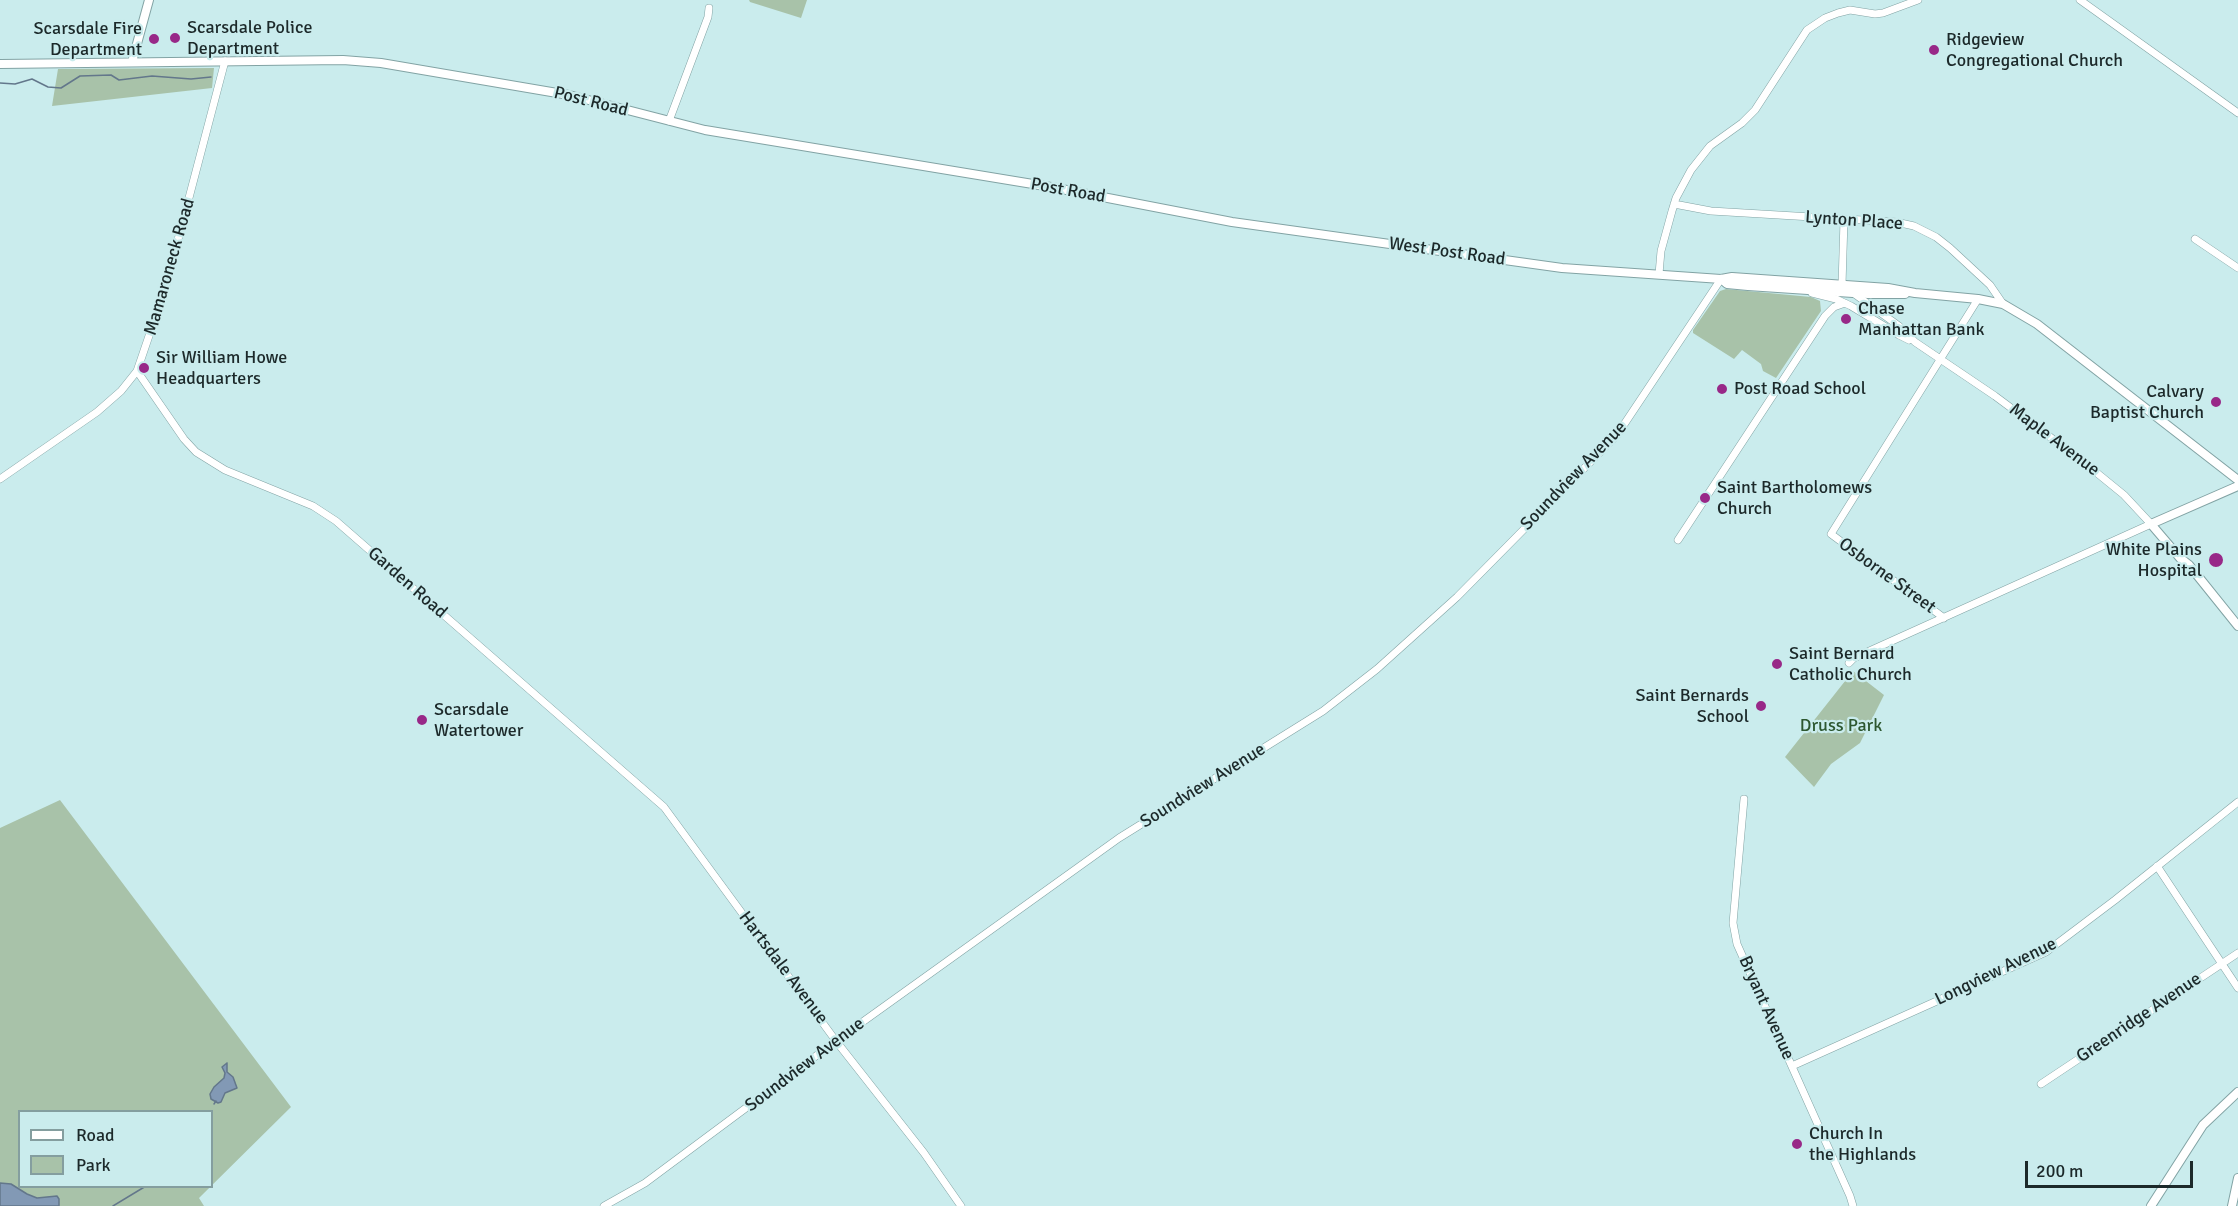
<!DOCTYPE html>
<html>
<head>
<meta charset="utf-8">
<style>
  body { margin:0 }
  #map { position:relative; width:2238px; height:1206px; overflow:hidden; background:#caeced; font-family:Signika,sans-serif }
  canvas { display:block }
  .legend { position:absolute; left:18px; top:1110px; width:195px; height:78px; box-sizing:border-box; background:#caeced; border:2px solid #849e9f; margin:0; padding:8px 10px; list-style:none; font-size:18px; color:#1c292a }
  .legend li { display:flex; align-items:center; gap:12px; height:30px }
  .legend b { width:30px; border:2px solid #849e9f }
  .scale { position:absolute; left:2025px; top:1161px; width:168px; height:27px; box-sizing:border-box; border:3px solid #1c292a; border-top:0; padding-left:8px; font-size:18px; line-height:21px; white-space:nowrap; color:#1c292a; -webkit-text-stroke:4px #caeced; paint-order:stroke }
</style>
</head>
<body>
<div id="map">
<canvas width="2238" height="1206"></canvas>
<ul class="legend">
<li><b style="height:8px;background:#fff"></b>Road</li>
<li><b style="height:16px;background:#a8c2a9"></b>Park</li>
</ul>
<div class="scale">200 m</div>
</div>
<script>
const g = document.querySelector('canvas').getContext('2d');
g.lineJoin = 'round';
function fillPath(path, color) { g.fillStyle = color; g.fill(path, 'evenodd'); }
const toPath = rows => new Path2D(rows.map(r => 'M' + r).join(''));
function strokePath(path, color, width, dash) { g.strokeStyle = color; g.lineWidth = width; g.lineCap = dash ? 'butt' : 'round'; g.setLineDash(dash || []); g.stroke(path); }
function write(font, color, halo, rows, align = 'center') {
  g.font = font + ' Signika,sans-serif'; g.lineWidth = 4.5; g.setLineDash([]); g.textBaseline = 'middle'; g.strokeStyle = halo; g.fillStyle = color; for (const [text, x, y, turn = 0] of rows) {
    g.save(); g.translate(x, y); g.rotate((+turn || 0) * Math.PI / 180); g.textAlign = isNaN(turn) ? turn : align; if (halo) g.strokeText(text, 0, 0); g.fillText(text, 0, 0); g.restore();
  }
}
fillPath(toPath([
  [749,0,807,0,801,18,750,2],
  [214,68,212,88,52,106,58,69],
  [1726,289,1811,297,1820,301,1821,311,1776,378,1763,371,1761,364,1742,350,1734,359,1693,333,1693,330,1720,291],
  [1853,671,1884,695,1860,743,1831,764,1814,787,1785,757],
  [60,800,291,1107,199,1198,204,1206,0,1206,0,828],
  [20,1112,212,1112,212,1186,20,1186]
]), '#a8c2a9');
const water = toPath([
  [227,1063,227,1072,233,1077,237,1088,225,1093,221,1102,218,1103,211,1099,210,1094,214,1087,224,1078,225,1073,222,1067,227,1063],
  [0,1183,11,1184,27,1194,37,1198,57,1196,59,1199,59,1206,0,1206,0,1183]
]);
fillPath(water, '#8299b5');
strokePath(water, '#63778b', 1.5);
strokePath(toPath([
  [0,83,15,84,32,79,48,87,61,88,80,76,111,75,119,80,152,76,191,79,211,77],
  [214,1104,216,1101],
  [113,1206,146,1186]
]), '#63778b', 1.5);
const minor = toPath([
  [2080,0,2238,113],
  [669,121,708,17,709,8],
  [1674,204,1711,211,1896,222,1914,226,1936,237,1950,248,1990,285,2003,304],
  [1844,220,1842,285,1899,326,1915,342,1995,396,2081,460,2124,495,2151,524,1854,658,1849,663],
  [2195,239,2238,268],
  [1659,274,1661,251,1672,211,1676,198,1691,170,1710,146,1742,123,1755,110,1807,30,1825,18,1838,13,1850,10,1875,14,1883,13,1918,0],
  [1812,293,1836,299,1851,306,1899,335,1909,340],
  [137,371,184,439,196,452,225,470,313,506,336,521,664,807,836,1041,924,1153,961,1206],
  [0,479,97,412,121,391,137,371,165,289,225,61],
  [1678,540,1825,316,1834,307,1845,303],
  [1944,618,1831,534,1978,299],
  [1744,799,1733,923,1737,944,1850,1196,1853,1206],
  [2157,866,2238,988],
  [1792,1066,2046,952,2115,900,2238,802],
  [2041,1084,2238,953],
  [604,1206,645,1183,836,1041,1119,838,1323,711,1377,669,1457,597,1617,435,1721,279]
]);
const major = toPath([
  [132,62,149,0],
  [0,64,343,60,381,63,569,95,705,130,1051,187,1232,222,1562,268,1721,279,1732,277,1888,288,1915,293,1978,299,2003,304,2037,324,2238,480],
  [1721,279,1727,284,1748,286,1868,294,1905,294],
  [2238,486,2151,524,2180,558,2189,565,2238,626],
  [2151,1206,2203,1125,2238,1092],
  [2232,1206,2238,1178]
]);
strokePath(minor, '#82a3a4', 8);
strokePath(major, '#82a3a4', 10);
strokePath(minor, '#fff', 7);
strokePath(major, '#fff', 8);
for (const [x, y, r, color] of [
  [175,38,6,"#982888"],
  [154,39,6,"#982888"],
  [1934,50,6,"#982888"],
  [1846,319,6,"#982888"],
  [144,368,6,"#982888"],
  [1722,389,6,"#982888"],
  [2216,402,6,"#982888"],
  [1705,498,6,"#982888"],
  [2216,560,8,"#982888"],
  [1777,664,6,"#982888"],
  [1761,706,6,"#982888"],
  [422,720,6,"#982888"],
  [1797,1144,6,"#982888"]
]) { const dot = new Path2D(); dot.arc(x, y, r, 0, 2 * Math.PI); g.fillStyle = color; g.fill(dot); strokePath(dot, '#caeced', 2); }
write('18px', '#1c292a', '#caeced', [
  ["Scarsdale Police",187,28],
  ["Department",187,49],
  ["Scarsdale Fire",142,29,"right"],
  ["Department",142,50,"right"],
  ["Ridgeview",1946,40],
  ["Congregational Church",1946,61],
  ["Chase",1858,309],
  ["Manhattan Bank",1858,330],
  ["Sir William Howe",156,358],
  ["Headquarters",156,379],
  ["Post Road School",1734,389],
  ["Calvary",2204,392,"right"],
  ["Baptist Church",2204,413,"right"],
  ["Saint Bartholomews",1717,488],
  ["Church",1717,509],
  ["White Plains",2202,550,"right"],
  ["Hospital",2202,571,"right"],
  ["Saint Bernard",1789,654],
  ["Catholic Church",1789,675],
  ["Saint Bernards",1749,696,"right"],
  ["School",1749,717,"right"],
  ["Scarsdale",434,710],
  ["Watertower",434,731],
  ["Church In",1809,1134],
  ["the Highlands",1809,1155]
], 'left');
write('18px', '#1c292a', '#caeced', [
  ["Post Road",591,102,14],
  ["Post Road",1068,191,10],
  ["Lynton Place",1854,221,4],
  ["West Post Road",1447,252,8],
  ["Mamaroneck Road",170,267,-74],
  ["Maple Avenue",2054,440,37],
  ["Soundview Avenue",1574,476,-46],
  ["Osborne Street",1887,576,36],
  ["Garden Road",407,583,41],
  ["Soundview Avenue",1203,786,-32],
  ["Hartsdale Avenue",783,968,53],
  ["Longview Avenue",1996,972,-26],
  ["Bryant Avenue",1766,1008,66],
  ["Greenridge Avenue",2139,1018,-34],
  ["Soundview Avenue",805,1065,-37]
]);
write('18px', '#2d5730', '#caeced', [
  ["Druss Park",1841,726]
]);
</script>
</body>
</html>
